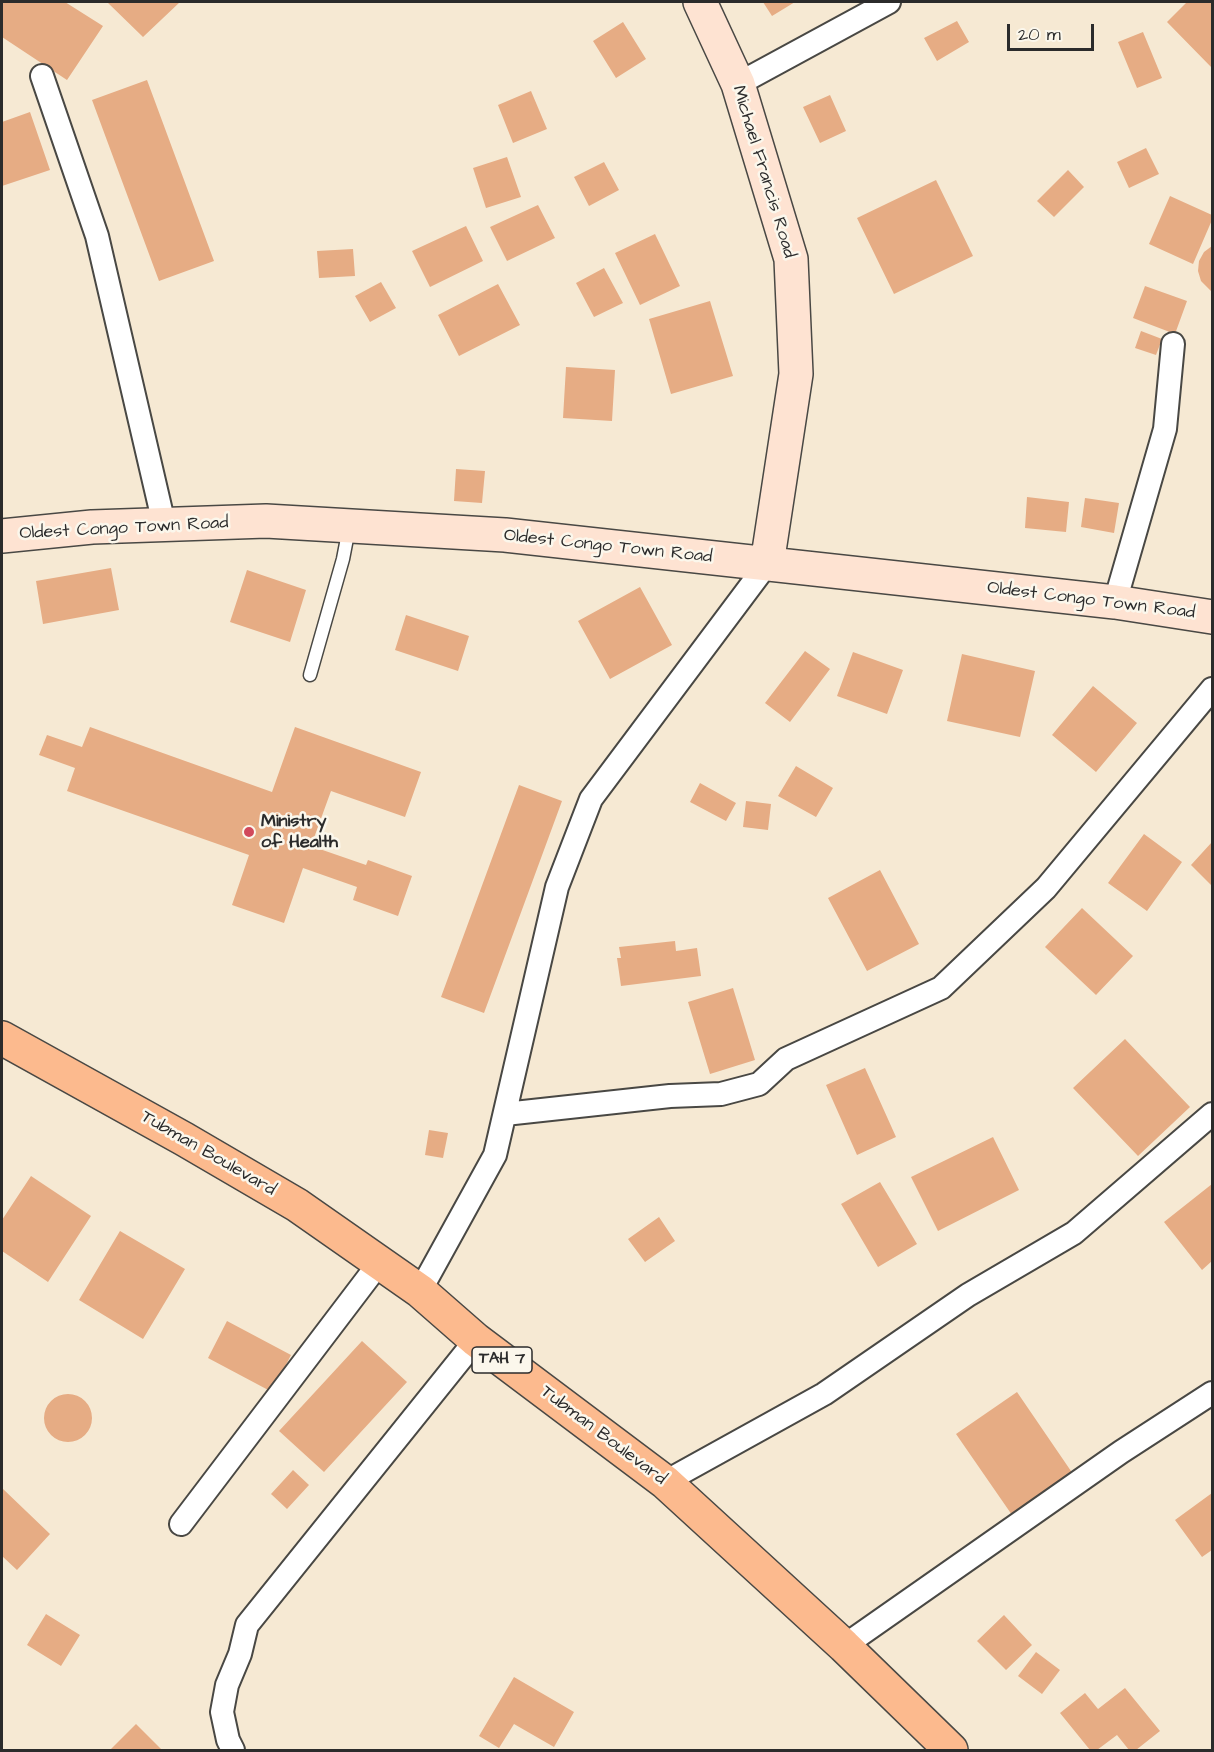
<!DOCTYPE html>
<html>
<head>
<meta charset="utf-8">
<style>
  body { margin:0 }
  #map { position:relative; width:1214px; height:1752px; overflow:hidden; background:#f6e9d3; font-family:"Architects Daughter",sans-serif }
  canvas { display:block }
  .frame { position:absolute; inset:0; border:3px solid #2b2b2b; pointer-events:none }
  .scale { position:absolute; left:1007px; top:24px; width:87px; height:27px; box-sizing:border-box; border:3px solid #2b2b2b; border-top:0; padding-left:8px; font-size:18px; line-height:21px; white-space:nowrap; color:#2b2b2b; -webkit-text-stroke:4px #fbf7ec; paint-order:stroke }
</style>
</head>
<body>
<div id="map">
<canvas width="1214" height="1752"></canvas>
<div class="frame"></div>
<div class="scale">20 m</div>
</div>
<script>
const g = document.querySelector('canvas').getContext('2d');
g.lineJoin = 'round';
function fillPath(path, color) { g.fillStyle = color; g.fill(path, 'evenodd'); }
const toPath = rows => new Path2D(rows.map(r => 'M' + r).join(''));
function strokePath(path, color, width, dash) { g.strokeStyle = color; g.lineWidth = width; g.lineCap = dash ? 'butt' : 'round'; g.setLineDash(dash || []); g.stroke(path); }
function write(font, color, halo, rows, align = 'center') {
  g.font = font + ' "Architects Daughter",sans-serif'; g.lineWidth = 5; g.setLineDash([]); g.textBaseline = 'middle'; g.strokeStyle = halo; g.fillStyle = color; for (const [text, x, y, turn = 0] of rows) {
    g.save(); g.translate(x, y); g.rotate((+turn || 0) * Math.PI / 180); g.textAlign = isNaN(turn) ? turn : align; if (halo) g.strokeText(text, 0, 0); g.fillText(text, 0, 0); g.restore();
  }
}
fillPath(toPath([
  [2,2,65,2,103,26,67,80,2,37],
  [107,2,180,2,143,37],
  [763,2,795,2,772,16],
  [1187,2,1212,2,1212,68,1167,22],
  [957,21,969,42,937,61,924,38],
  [623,22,646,59,616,78,593,41],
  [1143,32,1162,78,1137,88,1118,42],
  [147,80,214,261,159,281,92,100],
  [531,91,547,129,513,143,498,105],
  [830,95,846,131,820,143,803,107],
  [30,112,50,170,2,186,2,122],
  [1146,148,1159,174,1129,188,1117,162],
  [507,157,521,197,486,208,473,168],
  [604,162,619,190,589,206,574,177],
  [1068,170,1084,187,1054,217,1037,201],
  [936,180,973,256,894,294,857,218],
  [1170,196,1212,215,1212,220,1193,264,1149,244],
  [538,205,555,238,507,261,490,227],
  [466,226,483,261,430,287,412,251],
  [655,234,680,286,640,305,615,253],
  [1212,246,1212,292,1201,281,1198,271,1199,261,1204,252],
  [353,249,355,276,319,278,317,251],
  [604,268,623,303,594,317,576,283],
  [381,282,396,308,370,322,355,296],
  [498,284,520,325,459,356,438,315],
  [1145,286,1187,301,1175,334,1133,318],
  [710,301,733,376,671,394,649,319],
  [1141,331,1162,339,1156,355,1135,348],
  [566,367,615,370,612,421,563,418],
  [456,469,485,471,482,503,454,501],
  [1027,497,1069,502,1066,532,1025,528],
  [1085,498,1119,503,1114,533,1081,527],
  [111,568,119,610,43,624,36,581],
  [247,570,306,590,290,642,230,622],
  [640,587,672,645,610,679,578,621],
  [406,615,469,636,458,671,395,650],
  [805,651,830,669,790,722,765,703],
  [853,652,903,670,887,714,837,696],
  [962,654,1035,671,1020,737,947,721],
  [1093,686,1137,723,1096,772,1052,735],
  [90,727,272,792,295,727,421,772,405,817,331,791,311,846,366,865,368,860,412,876,398,916,353,900,357,887,303,868,284,923,232,905,249,855,67,791,75,768,39,755,47,735,82,747],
  [796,766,833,788,816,817,778,796],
  [700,783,736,803,726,821,690,802],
  [519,785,562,801,484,1013,441,997],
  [746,801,771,804,768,830,743,827],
  [1144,834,1182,862,1147,911,1108,883],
  [1212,842,1212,886,1191,865],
  [880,870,919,944,867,971,828,898],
  [1082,908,1133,956,1096,995,1045,947],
  [675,941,676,951,697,948,701,976,621,986,617,958,621,958,619,947],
  [733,988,755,1060,710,1074,688,1002],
  [1125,1039,1190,1107,1138,1156,1073,1088],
  [865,1068,896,1137,857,1155,826,1085],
  [429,1130,448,1133,443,1158,425,1155],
  [993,1137,1019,1190,938,1231,911,1177],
  [31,1176,91,1216,48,1282,2,1251,2,1220],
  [880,1182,917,1244,878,1267,841,1204],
  [1212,1184,1212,1261,1202,1270,1164,1222],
  [659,1217,675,1241,645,1262,628,1239],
  [120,1231,185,1269,143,1339,79,1300],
  [227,1321,291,1355,272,1392,208,1358],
  [362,1341,407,1382,324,1472,279,1431],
  [1017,1392,1073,1474,1012,1515,956,1434],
  '44 1418a24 24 0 1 1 48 0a24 24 0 1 1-48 0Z',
  [293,1470,309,1485,287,1509,271,1494],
  [2,1488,50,1534,17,1570,2,1556],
  [1212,1493,1212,1550,1202,1557,1175,1520],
  [46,1614,80,1635,61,1666,27,1645],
  [1004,1615,1032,1645,1006,1670,977,1641],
  [1036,1652,1060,1670,1042,1694,1018,1676],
  [514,1677,574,1712,554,1747,514,1724,499,1748,479,1736],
  [1125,1688,1160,1731,1136,1750,1129,1750,1117,1735,1097,1750,1090,1750,1060,1713,1085,1693,1098,1709],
  [136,1724,162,1750,110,1750]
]), '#e6ac84');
const lane = toPath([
  [310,675,343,559,349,528]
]);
const street = toPath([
  [42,76,97,236,164,524],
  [738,84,889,2],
  [1115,602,1165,429,1173,344],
  [505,1114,670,1096,721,1094,759,1084,786,1059,941,988,1046,888,1212,689],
  [420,1291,495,1155,557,887,591,799,767,564],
  [665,1482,824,1394,968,1295,1074,1233,1212,1114],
  [181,1524,380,1262],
  [844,1646,1121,1452,1212,1393],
  [233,1750,228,1740,222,1712,227,1685,240,1654,247,1625,476,1340]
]);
const secondary = toPath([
  [700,2,738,84,791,259,796,374,767,564],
  [2,536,92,527,266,521,505,535,1115,602,1212,617]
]);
const highway = toPath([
  [2,1038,184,1139,297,1205,420,1291,476,1340,665,1482,844,1646,951,1750]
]);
strokePath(lane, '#494844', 15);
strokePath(street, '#494844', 26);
strokePath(secondary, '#494844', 36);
strokePath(highway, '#494844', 36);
strokePath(lane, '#fff', 12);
strokePath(street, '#fff', 22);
strokePath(secondary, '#fee3d2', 33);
strokePath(highway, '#fcba8e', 33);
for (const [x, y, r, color] of [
  [249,832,6,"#d1495b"]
]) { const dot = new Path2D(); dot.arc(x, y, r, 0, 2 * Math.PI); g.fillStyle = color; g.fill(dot); strokePath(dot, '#fbf7ec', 2); }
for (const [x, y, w] of [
  [502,1360,60]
]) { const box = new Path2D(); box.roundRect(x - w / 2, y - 13, w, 26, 4.5); g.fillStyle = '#fbf7ec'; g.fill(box); strokePath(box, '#2b2b2b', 1.5); }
write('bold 16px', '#2b2b2b', null, [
  ["TAH 7",502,1360]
]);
write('18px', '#2b2b2b', '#fbf7ec', [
  ["Michael Francis Road",763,172,73],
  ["Oldest Congo Town Road",124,529,-3],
  ["Oldest Congo Town Road",608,547,6],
  ["Oldest Congo Town Road",1091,601,7],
  ["Tubman Boulevard",208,1154,30],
  ["Tubman Boulevard",603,1436,37]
]);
write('bold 18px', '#2b2b2b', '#fbf7ec', [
  ["Ministry",261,822],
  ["of Health",261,843]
], 'left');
</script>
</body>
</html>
